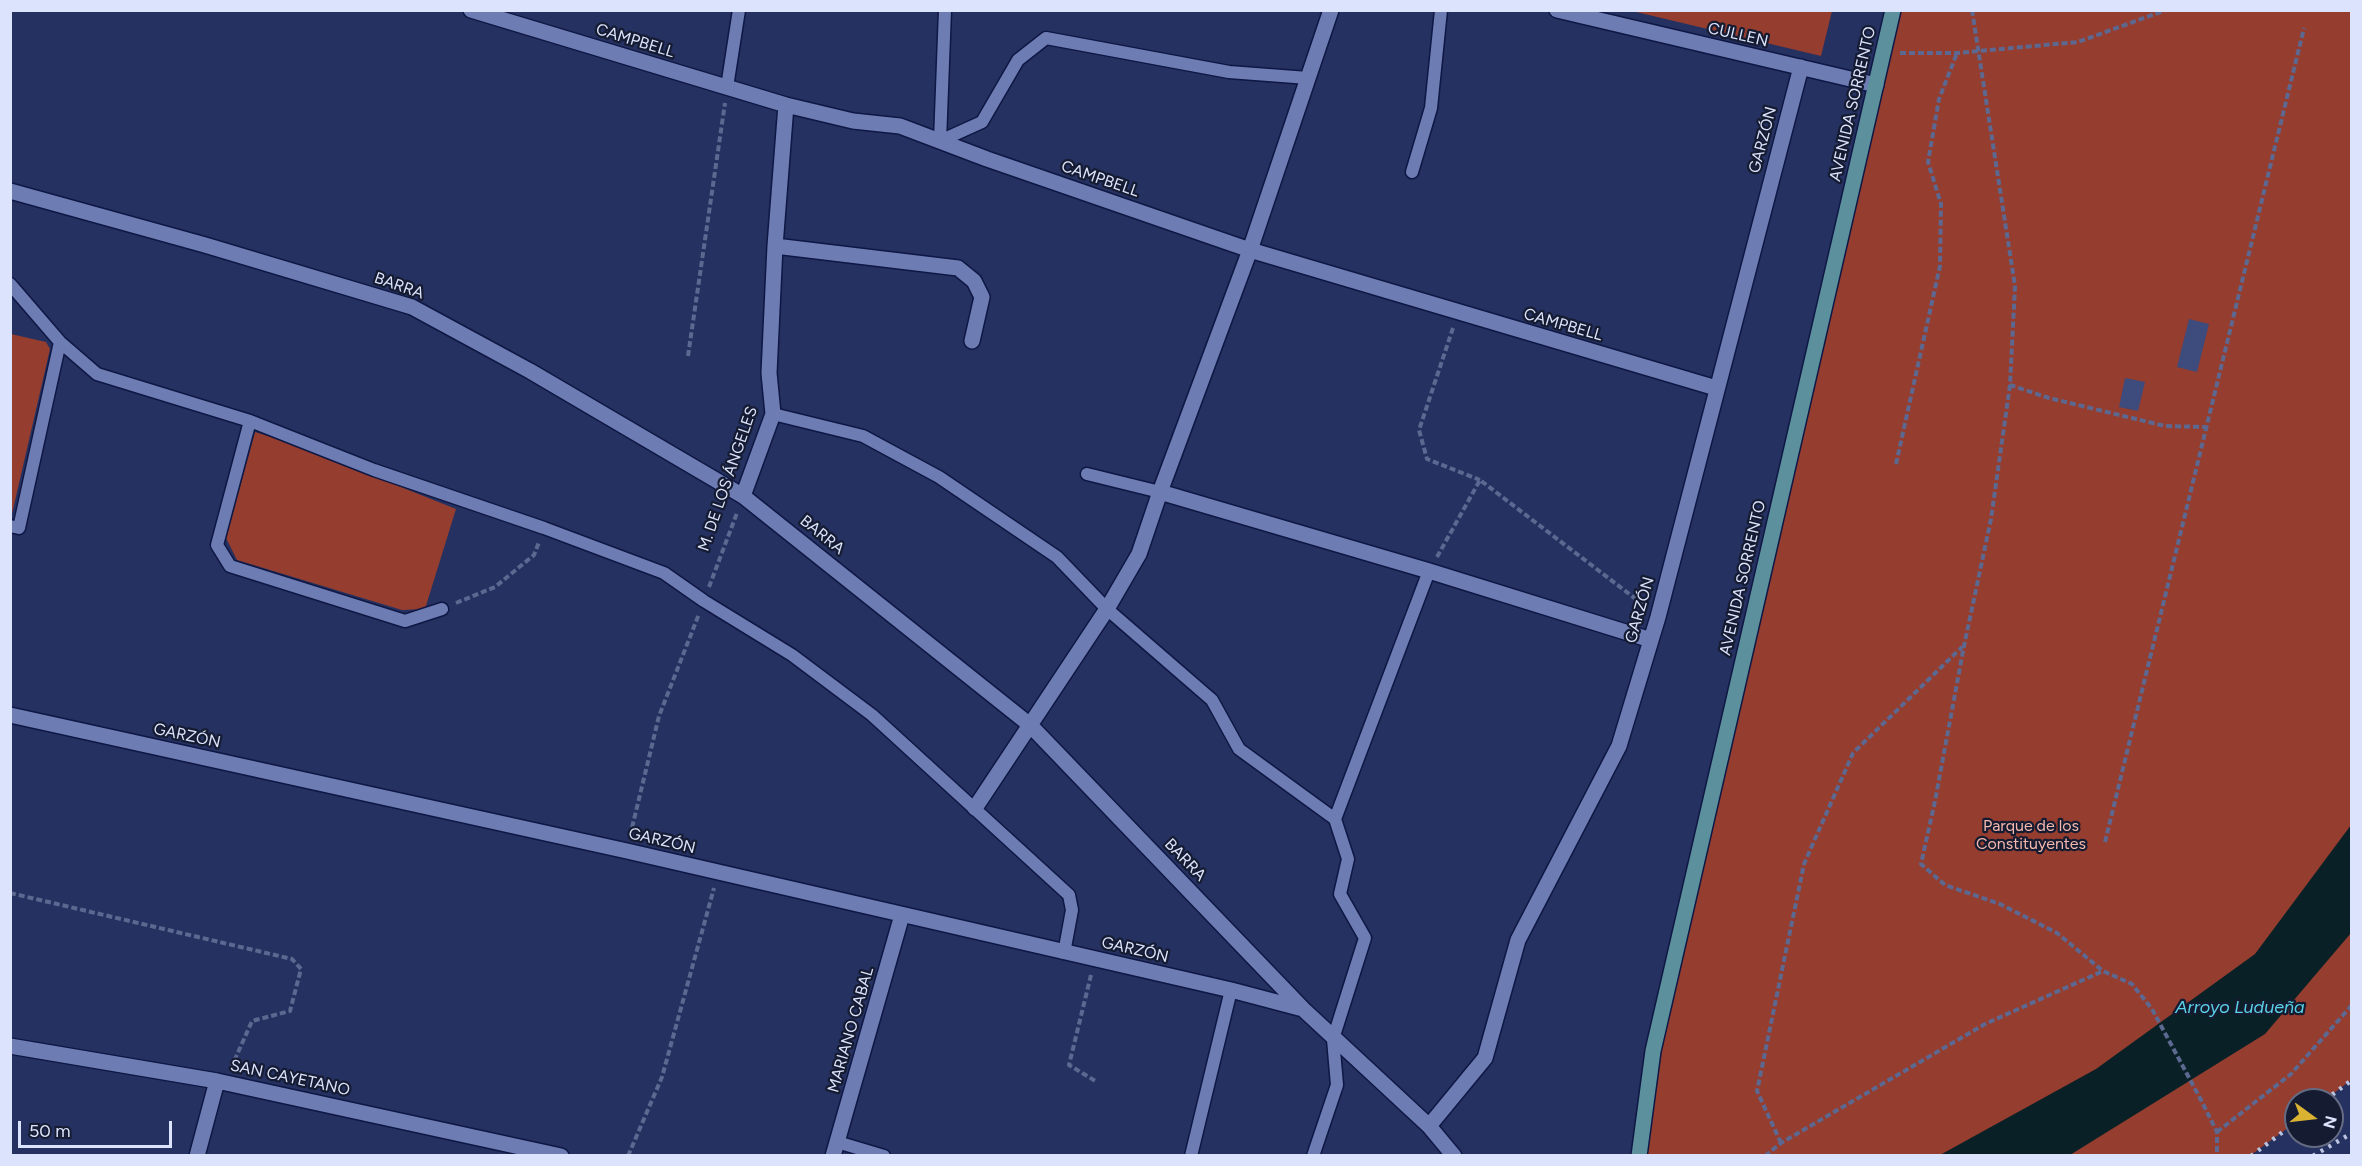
<!DOCTYPE html>
<html>
<head>
<meta charset="utf-8">
<style>
  body { margin:0 }
  #map { position:relative; width:2362px; height:1166px; overflow:hidden; background:#253160; font-family:Figtree,sans-serif }
  canvas { display:block }
  .frame { position:absolute; inset:0; border:12px solid #dbe4fc; pointer-events:none }
  .north { position:absolute; left:2284px; top:1088px; width:60px; height:60px; box-sizing:border-box; background:#151b31; border:2px solid #646b82; border-radius:50%; rotate:105deg; font-size:16px; font-weight:700; line-height:24px; text-align:center; color:#dbe4fc }
  .north::after { content:''; display:block; margin:auto; width:21px; height:27px; background:#dab333; clip-path:polygon(50% 0,100% 100%,50% 72%,0 100%) }
  .scale { position:absolute; left:18px; top:1121px; width:154px; height:27px; box-sizing:border-box; border:3px solid #dbe4fc; border-top:0; padding-left:8px; font-size:18px; line-height:21px; white-space:nowrap; color:#dbe4fc; -webkit-text-stroke:4px #151b31; paint-order:stroke }
</style>
</head>
<body>
<div id="map">
<canvas width="2362" height="1166"></canvas>
<div class="frame"></div>
<div class="north">N</div>
<div class="scale">50 m</div>
</div>
<script>
const g = document.querySelector('canvas').getContext('2d');
g.lineJoin = 'round';
function fillPath(path, color) { g.fillStyle = color; g.fill(path, 'evenodd'); }
const toPath = rows => new Path2D(rows.map(r => 'M' + r).join(''));
function strokePath(path, color, width, dash) { g.strokeStyle = color; g.lineWidth = width; g.lineCap = dash ? 'butt' : 'round'; g.setLineDash(dash || []); g.stroke(path); }
function write(font, color, halo, rows, align = 'center') {
  g.font = font + ' Figtree,sans-serif'; g.lineWidth = 4.5; g.setLineDash([]); g.textBaseline = 'middle'; g.strokeStyle = halo; g.fillStyle = color; for (const [text, x, y, turn = 0] of rows) {
    g.save(); g.translate(x, y); g.rotate((+turn || 0) * Math.PI / 180); g.textAlign = isNaN(turn) ? turn : align; if (halo) g.strokeText(text, 0, 0); g.fillText(text, 0, 0); g.restore();
  }
}
fillPath(toPath([
  [1632,11,1832,10,1832,11,1821,56],
  [1893,11,2351,11,2351,1080,2325,1100,2296,1100,2296,1122,2251,1155,1639,1156,1653,1051],
  [11,334,46,342,50,349,11,518],
  [255,432,291,443,456,509,425,609,402,610,237,560,226,538]
]), '#953d2f');
fillPath(toPath([
  [2351,825,2351,933,2265,1034,2070,1155,1940,1155,2096,1069,2255,954]
]), '#092126');
fillPath(toPath([
  [2189,319,2209,324,2197,372,2177,367],
  [2125,378,2145,382,2138,411,2119,407]
]), '#3d4b7d');
const service = toPath([
  [945,10,940,141,982,122,1018,60,1046,38,1229,72,1308,78],
  [727,87,739,10],
  [1412,172,1431,108,1441,10],
  [10,284,60,342,97,374,250,421,374,470,544,528,664,573,704,601,792,655,872,715,1069,895,1072,910,1064,953],
  [773,414,863,436,939,477,1057,557,1107,609,1212,700,1239,749,1335,819,1348,859,1340,894,1365,938,1333,1039,1337,1085,1313,1156],
  [250,421,217,545,230,566,405,621,442,609],
  [1087,474,1160,492],
  [10,526,19,528,60,342],
  [1335,819,1429,571],
  [837,1142,884,1156],
  [1191,1156,1231,990]
]);
const minor = toPath([
  [471,10,786,105,853,121,900,126,987,159,1250,250,1716,388],
  [1557,10,1876,85],
  [10,191,205,245,412,307,530,371,743,496,1030,725,1303,1009,1429,1126,1454,1156],
  [775,246,958,268,974,281,982,297,972,341],
  [1160,492,1429,571,1651,640],
  [743,496,773,414,769,373,775,246,786,105],
  [10,715,627,851,1231,990,1303,1009],
  [975,808,1107,609,1139,554,1160,492,1250,250,1331,10],
  [10,1046,217,1081,561,1156],
  [1429,1126,1485,1058,1518,940,1619,746,1658,617,1801,67],
  [197,1156,217,1081],
  [833,1156,902,915]
]);
const secondary = toPath([
  [1639,1156,1653,1051,1893,10]
]);
strokePath(service, '#0f1744', 15);
strokePath(minor, '#0f1744', 18);
strokePath(secondary, '#0f1744', 18);
strokePath(toPath([
  [1972,10,2015,286,2010,385,2049,398,2165,426,2206,427],
  [1900,53,1957,53,2078,42,2166,10],
  [1453,328,1419,430,1427,459,1480,480],
  [688,356,725,103],
  [2010,385,1991,519,1964,646,1935,801,1921,864,1945,885,2000,904,2057,933,2103,971,2132,984,2152,1009,2201,1100,2217,1132,2217,1156],
  [1896,464,1940,266,1941,204,1928,162,1939,99,1957,53],
  [1437,557,1480,480,1645,606],
  [709,587,737,513],
  [456,603,495,587,534,555,539,542],
  [630,836,659,716,699,614],
  [2105,842,2304,28],
  [10,893,292,959,301,969,290,1011,252,1021,232,1066],
  [1091,975,1069,1065,1097,1082],
  [2217,1132,2291,1074,2352,1005],
  [1781,1143,1757,1091,1804,864,1853,753,1962,647],
  [628,1156,662,1077,714,888],
  [1765,1156,1781,1143,1985,1024,2103,971]
]), '#5d6890', 4, [6, 3]);
strokePath(service, '#6d7db3', 12);
strokePath(minor, '#6d7db3', 15);
strokePath(secondary, '#5c909c', 15);
strokePath(toPath([
  [2325,1100,2352,1080],
  [2251,1156,2296,1122],
  [2313,1156,2352,1133]
]), '#bac4e0', 4.5, [3, 6]);
write('16px', '#dbe4fc', '#151b31', [
  ["CULLEN",1738,35,13],
  ["CAMPBELL",635,41,17],
  ["AVENIDA SORRENTO",1853,104,-77],
  ["GARZÓN",1763,140,-75],
  ["CAMPBELL",1100,179,19],
  ["BARRA",399,286,19],
  ["CAMPBELL",1563,325,16],
  ["M. DE LOS ÁNGELES",728,479,-71],
  ["BARRA",822,535,39],
  ["AVENIDA SORRENTO",1743,578,-77],
  ["GARZÓN",1640,610,-74],
  ["GARZÓN",187,736,12],
  ["GARZÓN",662,841,13],
  ["BARRA",1185,860,46],
  ["GARZÓN",1135,950,13],
  ["MARIANO CABAL",851,1030,-74],
  ["SAN CAYETANO",290,1078,12]
]);
write('16px', '#f5b8ac', '#151b31', [
  ["Parque de los",2031,826],
  ["Constituyentes",2031,844]
]);
write('italic 18px', '#59d1e6', '#151b31', [
  ["Arroyo Ludueña",2240,1008]
]);
</script>
</body>
</html>
